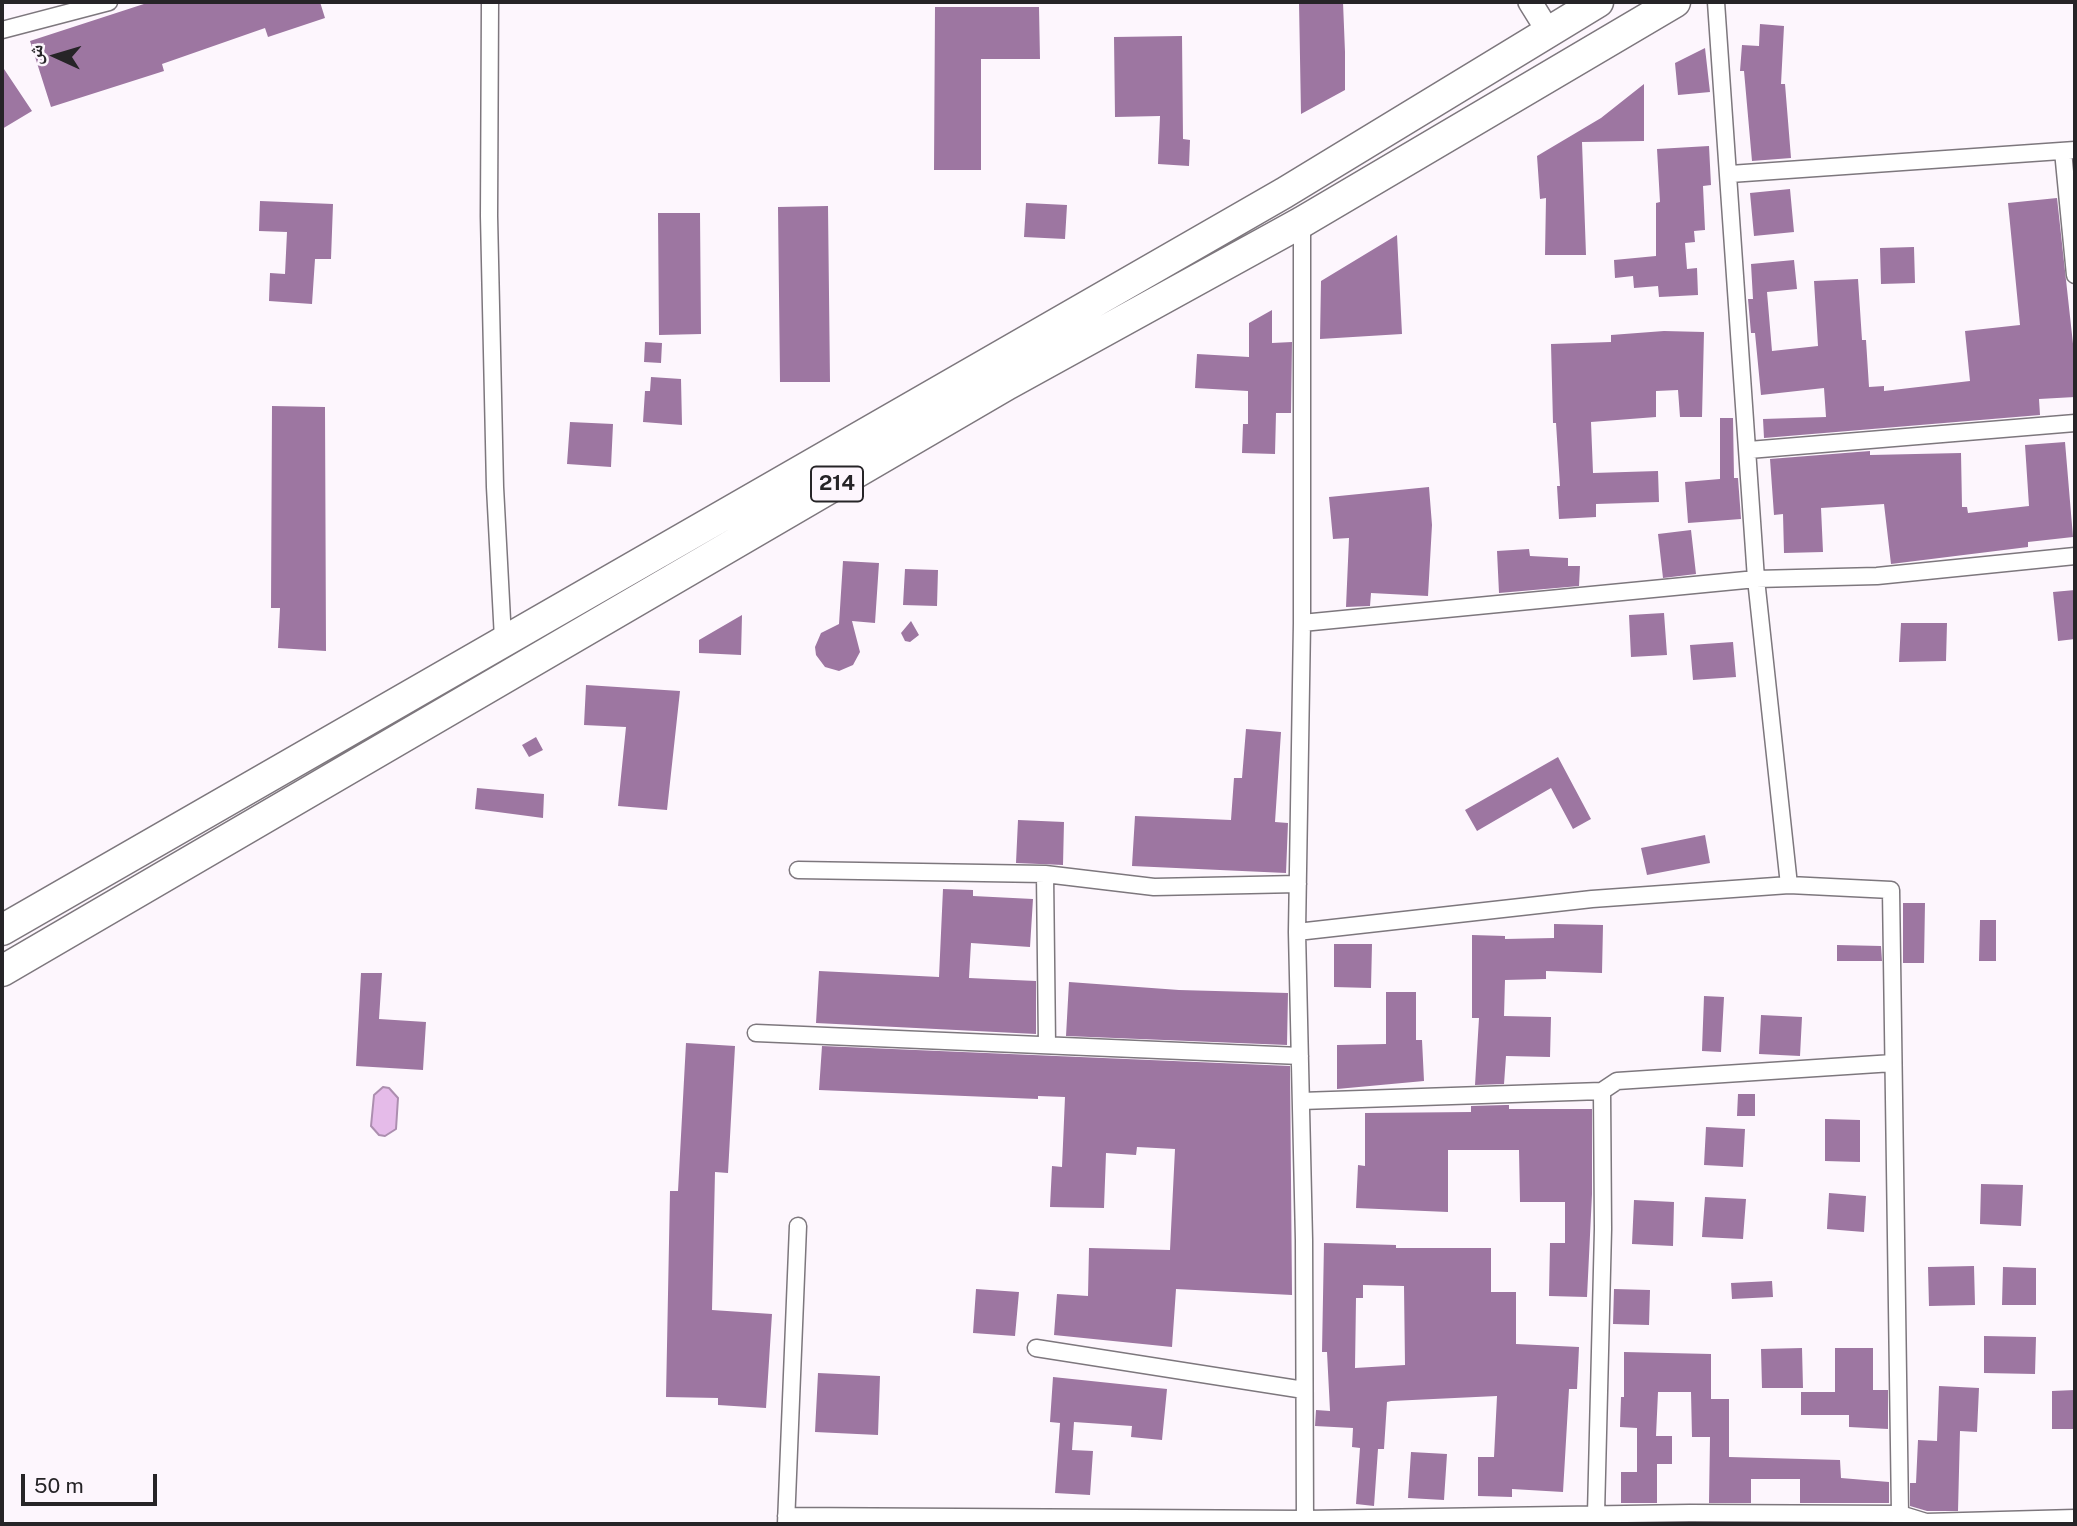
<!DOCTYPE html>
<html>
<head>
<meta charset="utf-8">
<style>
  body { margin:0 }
  #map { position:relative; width:2077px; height:1526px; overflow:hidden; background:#fdf6fd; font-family:"Public Sans","Noto Naskh Arabic",sans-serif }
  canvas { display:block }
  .frame { position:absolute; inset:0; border:4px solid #262427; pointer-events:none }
  .north { position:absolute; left:21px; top:21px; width:70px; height:70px; -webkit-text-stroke:5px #fdf6fd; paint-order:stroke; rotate:274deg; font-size:19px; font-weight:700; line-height:28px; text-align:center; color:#262427 }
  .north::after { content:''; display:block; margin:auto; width:24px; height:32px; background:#262427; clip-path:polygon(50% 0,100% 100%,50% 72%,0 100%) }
  .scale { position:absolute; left:21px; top:1474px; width:136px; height:32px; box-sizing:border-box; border:4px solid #262427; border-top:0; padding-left:9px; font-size:21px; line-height:24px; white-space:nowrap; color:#262427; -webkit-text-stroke:5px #fdf6fd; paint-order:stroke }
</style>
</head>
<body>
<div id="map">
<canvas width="2077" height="1526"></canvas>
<div class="frame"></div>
<div class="north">ش</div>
<div class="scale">50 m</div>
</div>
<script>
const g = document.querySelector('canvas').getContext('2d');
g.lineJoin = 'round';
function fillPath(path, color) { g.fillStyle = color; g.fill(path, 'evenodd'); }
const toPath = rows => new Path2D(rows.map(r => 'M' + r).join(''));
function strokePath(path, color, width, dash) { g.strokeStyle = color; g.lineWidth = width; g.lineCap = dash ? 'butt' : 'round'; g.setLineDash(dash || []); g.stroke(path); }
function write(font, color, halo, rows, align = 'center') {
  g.font = font + ' "Public Sans",sans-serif'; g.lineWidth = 6; g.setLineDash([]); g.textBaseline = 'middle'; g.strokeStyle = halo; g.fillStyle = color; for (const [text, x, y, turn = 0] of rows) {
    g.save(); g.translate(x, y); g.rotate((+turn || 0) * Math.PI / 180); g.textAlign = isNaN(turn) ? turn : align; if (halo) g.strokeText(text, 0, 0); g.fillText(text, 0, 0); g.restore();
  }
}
const water = toPath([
  [383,1087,389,1088,398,1098,396,1129,385,1136,379,1135,371,1126,374,1095,383,1087]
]);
fillPath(water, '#e5bbe9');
strokePath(water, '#ac8eaf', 2);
fillPath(toPath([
  [150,2,320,2,325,18,268,37,265,28,162,64,164,71,51,107,30,41],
  [1299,2,1343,2,1345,52,1345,90,1301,114],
  [935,7,1039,7,1040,59,981,59,981,170,934,170],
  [1760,24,1784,26,1781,84,1785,84,1791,158,1752,161,1744,71,1740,71,1742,45,1759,46],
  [1182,36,1183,139,1190,140,1189,166,1158,164,1160,116,1115,117,1114,37],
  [1705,48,1710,92,1678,95,1675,63],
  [2,66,32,111,2,129],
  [1644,84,1644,141,1582,142,1586,255,1545,255,1546,198,1540,199,1537,156,1601,118],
  [1709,146,1711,185,1703,186,1705,230,1694,231,1695,242,1685,243,1687,269,1697,268,1698,295,1659,297,1658,286,1634,288,1633,276,1615,278,1614,260,1656,256,1656,203,1660,202,1657,149],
  [1790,189,1794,232,1754,236,1750,193],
  [2057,198,2075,362,2075,397,2039,399,2040,415,1764,438,1763,419,1826,417,1824,388,1761,395,1755,333,1751,333,1748,299,1753,299,1751,264,1794,260,1797,289,1767,292,1772,351,1818,346,1814,281,1858,279,1862,340,1866,340,1869,387,1884,386,1884,391,1970,381,1965,331,2020,325,2008,203],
  [260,201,333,204,331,259,315,259,312,304,269,301,270,273,285,274,287,232,259,231],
  [1026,203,1067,205,1065,239,1024,237],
  [828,206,830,382,780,382,778,207],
  [658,213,700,213,701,334,659,335],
  [1397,235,1402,334,1320,339,1321,281],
  [1914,247,1915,283,1881,284,1880,248],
  [1272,310,1272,343,1292,342,1291,413,1276,413,1275,454,1242,453,1243,424,1248,424,1248,391,1195,388,1197,354,1249,357,1249,323],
  [1664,331,1704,332,1702,417,1680,417,1678,390,1656,391,1656,417,1591,422,1593,473,1658,471,1659,502,1596,504,1596,517,1559,519,1557,486,1560,486,1556,423,1553,423,1551,344,1611,342,1611,335],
  [645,342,662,343,661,363,644,362],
  [651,377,681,379,682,425,643,422,645,391,650,391],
  [272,406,325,407,326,651,278,648,280,608,271,608],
  [1720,418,1733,418,1734,478,1738,478,1741,519,1688,523,1685,482,1720,479],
  [570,422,613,424,611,467,567,464],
  [2065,442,2073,537,2028,542,2028,547,1891,564,1884,504,1821,508,1823,552,1784,553,1783,514,1774,515,1770,459,1870,451,1870,455,1961,453,1962,507,1967,507,1968,513,2029,506,2025,445],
  [1429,487,1432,525,1428,596,1371,593,1370,606,1346,607,1349,538,1333,539,1329,497],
  [1691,530,1696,574,1663,578,1658,534],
  [1529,549,1530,556,1568,558,1568,566,1580,566,1579,586,1499,593,1497,551],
  [843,561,879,563,875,623,852,621,860,652,853,665,839,671,825,667,816,655,815,647,821,633,839,624],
  [905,569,938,570,937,606,903,605],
  [2075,590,2075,639,2058,641,2053,592],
  [1664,613,1667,655,1631,657,1629,615],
  [742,615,741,655,699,653,699,640],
  [911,621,919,635,910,642,905,641,901,633],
  [1901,623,1947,623,1946,661,1899,662],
  [1733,642,1736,677,1693,680,1690,645],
  [586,685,680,691,667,810,618,806,626,727,584,725],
  [1246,729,1281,732,1275,822,1288,823,1286,873,1132,866,1135,816,1231,820,1234,778,1242,778],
  [536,737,543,750,529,757,522,745],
  [1558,757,1591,819,1573,829,1551,788,1477,831,1465,810],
  [477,788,544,794,543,818,475,809],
  [1018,820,1064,822,1063,865,1016,863],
  [1705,835,1710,863,1647,875,1641,848],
  [943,889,973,890,973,896,1033,899,1030,947,971,943,969,978,1036,981,1036,1034,816,1023,819,971,939,977],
  [1903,903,1925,903,1924,963,1903,963],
  [1980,920,1996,920,1996,961,1979,961],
  [1554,924,1603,925,1602,973,1546,971,1546,979,1505,980,1504,1016,1551,1017,1550,1057,1506,1056,1504,1084,1475,1085,1479,1018,1472,1018,1472,935,1505,936,1505,939,1554,938],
  [1334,944,1372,944,1371,988,1334,987],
  [1837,945,1881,946,1882,961,1837,961],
  [361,973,382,973,379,1019,426,1022,423,1070,356,1066],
  [1069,982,1179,990,1288,993,1287,1045,1066,1036],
  [1386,992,1416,992,1416,1040,1422,1040,1424,1081,1337,1089,1337,1045,1386,1044],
  [1704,996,1724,997,1721,1052,1702,1051],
  [1761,1015,1802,1017,1800,1056,1759,1054],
  [686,1043,735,1046,728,1173,715,1172,712,1310,772,1314,766,1408,718,1405,718,1398,666,1397,670,1191,678,1191],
  [822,1046,1290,1066,1292,1295,1176,1289,1172,1347,1054,1335,1057,1294,1088,1296,1089,1248,1170,1250,1175,1149,1137,1147,1136,1155,1106,1153,1104,1208,1050,1207,1052,1166,1062,1167,1065,1097,1038,1096,1038,1099,819,1090],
  [1738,1094,1755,1094,1755,1116,1737,1116],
  [1506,1105,1509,1105,1509,1109,1592,1109,1592,1194,1587,1297,1549,1296,1550,1243,1565,1243,1565,1202,1520,1202,1519,1150,1448,1150,1448,1212,1356,1208,1358,1165,1365,1166,1365,1113,1471,1112,1471,1106],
  [1825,1119,1860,1120,1860,1162,1825,1161],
  [1706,1127,1745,1129,1743,1167,1704,1165],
  [1981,1184,2023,1185,2021,1226,1980,1224],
  [1829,1193,1866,1196,1864,1232,1827,1229],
  [1705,1197,1746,1199,1743,1239,1702,1237],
  [1634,1200,1674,1202,1673,1246,1632,1244],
  [1324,1243,1396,1245,1396,1248,1491,1248,1491,1292,1516,1292,1516,1344,1579,1347,1577,1389,1569,1389,1563,1492,1512,1489,1512,1497,1478,1496,1478,1457,1494,1457,1497,1396,1391,1401,1387,1402,1384,1449,1378,1449,1374,1506,1356,1504,1360,1448,1352,1447,1353,1428,1315,1426,1316,1410,1330,1411,1327,1352,1322,1352],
  [1363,1285,1404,1286,1405,1365,1355,1368,1356,1298,1363,1298],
  [1974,1266,1975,1305,1929,1306,1928,1267],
  [2003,1267,2036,1268,2036,1305,2002,1305],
  [1772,1281,1773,1297,1732,1299,1731,1283],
  [976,1289,1019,1292,1015,1336,973,1333],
  [1614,1289,1650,1290,1649,1325,1613,1324],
  [1984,1336,2036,1337,2035,1374,1984,1373],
  [1802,1348,1803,1388,1762,1388,1761,1349],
  [1835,1348,1873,1348,1873,1390,1888,1390,1888,1429,1849,1427,1849,1415,1801,1415,1801,1392,1835,1392],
  [1624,1352,1711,1354,1711,1399,1729,1399,1729,1457,1840,1460,1841,1478,1889,1482,1889,1503,1800,1503,1800,1479,1751,1479,1751,1503,1709,1503,1710,1437,1692,1437,1691,1392,1658,1392,1656,1436,1672,1436,1672,1464,1657,1464,1657,1503,1621,1503,1621,1472,1637,1472,1637,1428,1620,1427,1621,1397,1624,1397],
  [818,1373,880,1376,878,1435,815,1432],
  [1053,1377,1167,1389,1162,1440,1131,1437,1132,1426,1074,1422,1072,1450,1093,1451,1090,1495,1055,1493,1060,1423,1050,1422],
  [1939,1386,1979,1388,1977,1432,1960,1431,1958,1511,1927,1511,1910,1506,1910,1483,1916,1483,1918,1440,1937,1441],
  [2075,1390,2075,1429,2052,1429,2052,1391],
  [1411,1452,1447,1454,1444,1500,1408,1498]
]), '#9d76a1');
const street = toPath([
  [490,2,489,216,495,487,503,639],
  [1716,2,1756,579,1789,885],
  [2,30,109,2],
  [2063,151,2075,275],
  [1730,174,2075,150],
  [1302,222,1302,623,1297,932,1304,1240,1305,1524],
  [1749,450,2075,423],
  [1302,623,1756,579,1877,576,2075,556],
  [798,870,1045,874,1154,887,1298,884],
  [1045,874,1047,1045],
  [1297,932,1592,899,1789,885,1891,890,1900,1514],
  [756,1033,1300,1056],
  [1301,1101,1602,1091,1617,1081,1893,1063],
  [1036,1348,1304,1390],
  [1596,1514,1603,1229,1602,1091],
  [786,1516,1305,1519,1690,1513,1900,1514,1926,1522,2075,1518],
  [786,1524,798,1226]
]);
const secondary = toPath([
  [1530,2,1548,31]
]);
const highway = toPath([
  [2,930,1284,193,1598,2],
  [2,971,1008,384,1302,222,1675,2]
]);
strokePath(street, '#7d777d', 19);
strokePath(secondary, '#7d777d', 26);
strokePath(highway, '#7d777d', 33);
strokePath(street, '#fff', 16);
strokePath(secondary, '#fff', 23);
strokePath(highway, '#fff', 30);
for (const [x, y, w] of [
  [837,484,52]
]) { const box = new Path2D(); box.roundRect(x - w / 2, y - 17.5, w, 35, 5); g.fillStyle = '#fdf6fd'; g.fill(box); strokePath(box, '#262427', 2); }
write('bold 21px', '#262427', null, [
  ["214",837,484]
]);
</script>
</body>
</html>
